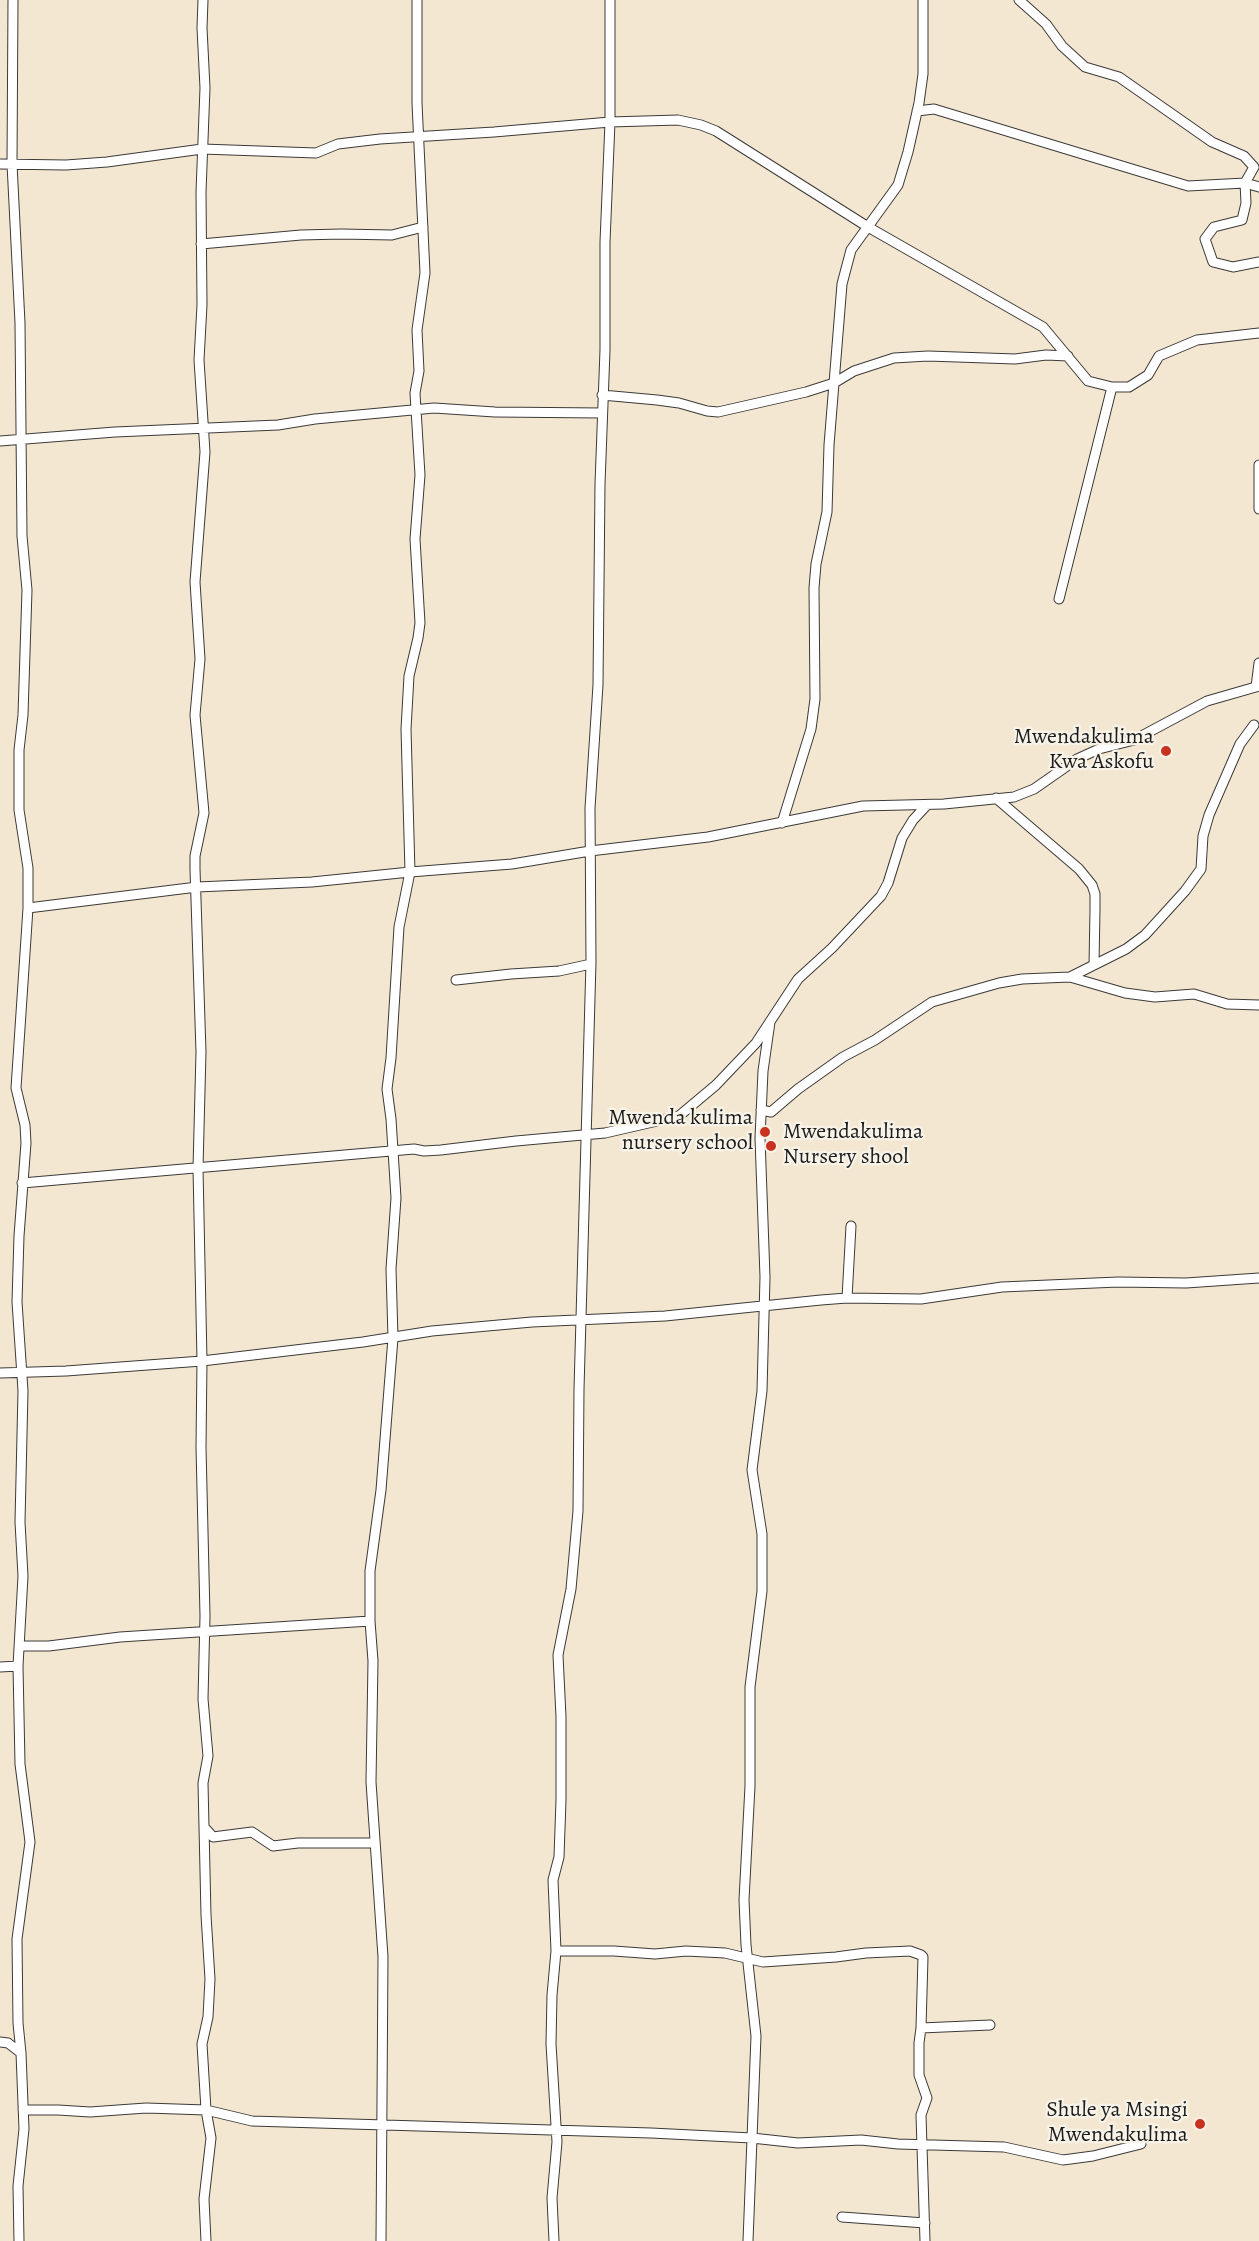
<!DOCTYPE html>
<html>
<head>
<meta charset="utf-8">
<style>
  body { margin:0 }
  canvas { display:block; background:#f4e7d1 }
</style>
</head>
<body>
<canvas width="1259" height="2241"></canvas>
<script>
const g = document.querySelector('canvas').getContext('2d');
g.lineJoin = 'round';
const toPath = rows => new Path2D(rows.map(r => 'M' + r).join(''));
function strokePath(path, color, width, dash) { g.strokeStyle = color; g.lineWidth = width; g.lineCap = dash ? 'butt' : 'round'; g.setLineDash(dash || []); g.stroke(path); }
function write(font, color, halo, rows, align = 'center') {
  g.font = font + ' Alegreya,serif'; g.lineWidth = 4.5; g.setLineDash([]); g.textBaseline = 'middle'; g.strokeStyle = halo; g.fillStyle = color; for (const [text, x, y, turn = 0] of rows) {
    g.save(); g.translate(x, y); g.rotate((+turn || 0) * Math.PI / 180); g.textAlign = isNaN(turn) ? turn : align; if (halo) g.strokeText(text, 0, 0); g.fillText(text, 0, 0); g.restore();
  }
}
const minor = toPath([
  [13,0,12,164,20,323,22,536,27,590,23,715,19,750,19,810,28,868,28,908,16,1088,25,1125,26,1143,19,1236,17,1302,23,1391,20,1522,23,1576,18,1666,20,1764,30,1842,17,1939,18,2023,21,2053,24,2129,18,2186,19,2241],
  [203,0,202,28,205,88,201,192,202,305,199,360,205,452,195,582,200,659,195,715,204,813,195,856,195,869,201,1052,198,1168,202,1361,201,1447,205,1616,203,1699,208,1756,203,1783,206,1915,210,1979,208,2017,202,2044,206,2110,211,2138,204,2199,206,2241],
  [1019,0,1046,24,1062,46,1085,67,1119,77,1212,142,1244,156,1254,167,1245,183,1246,203,1242,220,1214,227,1205,239,1213,262,1233,267,1259,262],
  [917,111,934,109,1188,186,1245,183,1259,187],
  [0,164,66,165,107,162,202,149,316,153,338,144,380,139,494,132,610,122,678,120,701,125,716,131,868,227,1043,327,1088,381,1112,387,1129,387,1148,375,1159,356,1197,340,1259,333],
  [201,244,301,235,341,234,392,235,423,227],
  [602,395,657,400,679,403,707,411,718,412,806,392,834,383,854,371,894,358,928,356,1015,359,1046,355,1068,356],
  [0,441,115,432,278,425,315,419,434,408,495,412,602,413],
  [1259,465,1259,509],
  [1059,599,1112,387],
  [1256,687,1259,663],
  [996,798,1079,869,1092,885,1095,894,1095,909,1094,965],
  [782,823,811,729,815,699,814,588,816,564,827,512,829,445,842,284,851,250,898,185,908,152,919,103,923,74,923,0],
  [28,908,197,887,312,882,410,872,512,864,590,851,708,837,863,806,944,804,1014,797,1034,789,1077,759,1099,749,1134,740,1207,701,1259,686],
  [1070,977,1125,993,1155,997,1194,994,1227,1004,1259,1005],
  [456,980,511,974,559,971,591,964],
  [761,1110,771,1112,798,1089,843,1057,875,1040,932,1002,999,983,1022,979,1070,977,1126,949,1145,935,1185,891,1201,869,1203,836,1209,815,1240,744,1254,725],
  [22,1183,414,1149,424,1151,441,1150,516,1141,605,1133,679,1116,716,1085,756,1043,798,979,832,948,881,896,888,883,902,838,913,820,927,805],
  [847,1298,851,1226],
  [0,1373,66,1371,202,1361,363,1342,432,1331,532,1322,665,1316,821,1300,847,1298,921,1299,1002,1287,1118,1282,1186,1283,1259,1278],
  [19,1646,49,1646,120,1637,370,1621],
  [0,1667,18,1666],
  [204,1827,213,1837,252,1832,273,1846,298,1843,374,1843],
  [556,1951,614,1951,655,1954,686,1951,725,1953,763,1962,836,1957,866,1953,910,1951,921,1955,923,1957,921,2028],
  [0,2042,8,2043,21,2053],
  [23,2110,58,2110,90,2112,146,2108,206,2110,252,2121,651,2133,752,2138,798,2143,861,2140,898,2144,1004,2147,1063,2160,1093,2156,1141,2144],
  [842,2217,925,2223],
  [381,2241,383,1957,371,1782,373,1661,370,1621,370,1571,381,1490,393,1338,391,1269,396,1198,391,1119,387,1089,391,1058,399,927,410,872,406,729,409,676,418,638,420,623,415,539,420,475,415,393,419,371,417,330,425,273,417,103,417,0],
  [554,2241,552,2198,557,2142,551,2044,552,1995,556,1951,553,1880,559,1857,561,1800,561,1717,558,1655,571,1589,578,1511,579,1389,591,962,590,808,598,685,600,484,605,350,605,242,610,122,610,0],
  [748,2241,756,2036,746,1945,744,1900,750,1786,750,1687,762,1591,762,1534,752,1470,762,1391,765,1277,760,1138,763,1071,770,1022],
  [925,2241,921,2115,927,2098,919,2075,919,2043,921,2028,990,2025]
]);
strokePath(minor, '#3c3a37', 11);
strokePath(minor, '#fff', 9);
for (const [x, y, r, color] of [
  [1166,751,6,"#c8321e"],
  [765,1132,6,"#c8321e"],
  [771,1146,6,"#c8321e"],
  [1200,2124,6,"#c8321e"]
]) { const dot = new Path2D(); dot.arc(x, y, r, 0, 2 * Math.PI); g.fillStyle = color; g.fill(dot); strokePath(dot, '#f7f3e8', 2); }
write('22px', '#1c1c1c', '#f7f3e8', [
  ["Mwendakulima",1154,738],
  ["Kwa Askofu",1154,763],
  ["Mwenda kulima",753,1119],
  ["nursery school",753,1144],
  ["Mwendakulima",783,1133,"left"],
  ["Nursery shool",783,1158,"left"],
  ["Shule ya Msingi",1188,2111],
  ["Mwendakulima",1188,2136]
], 'right');
</script>
</body>
</html>
